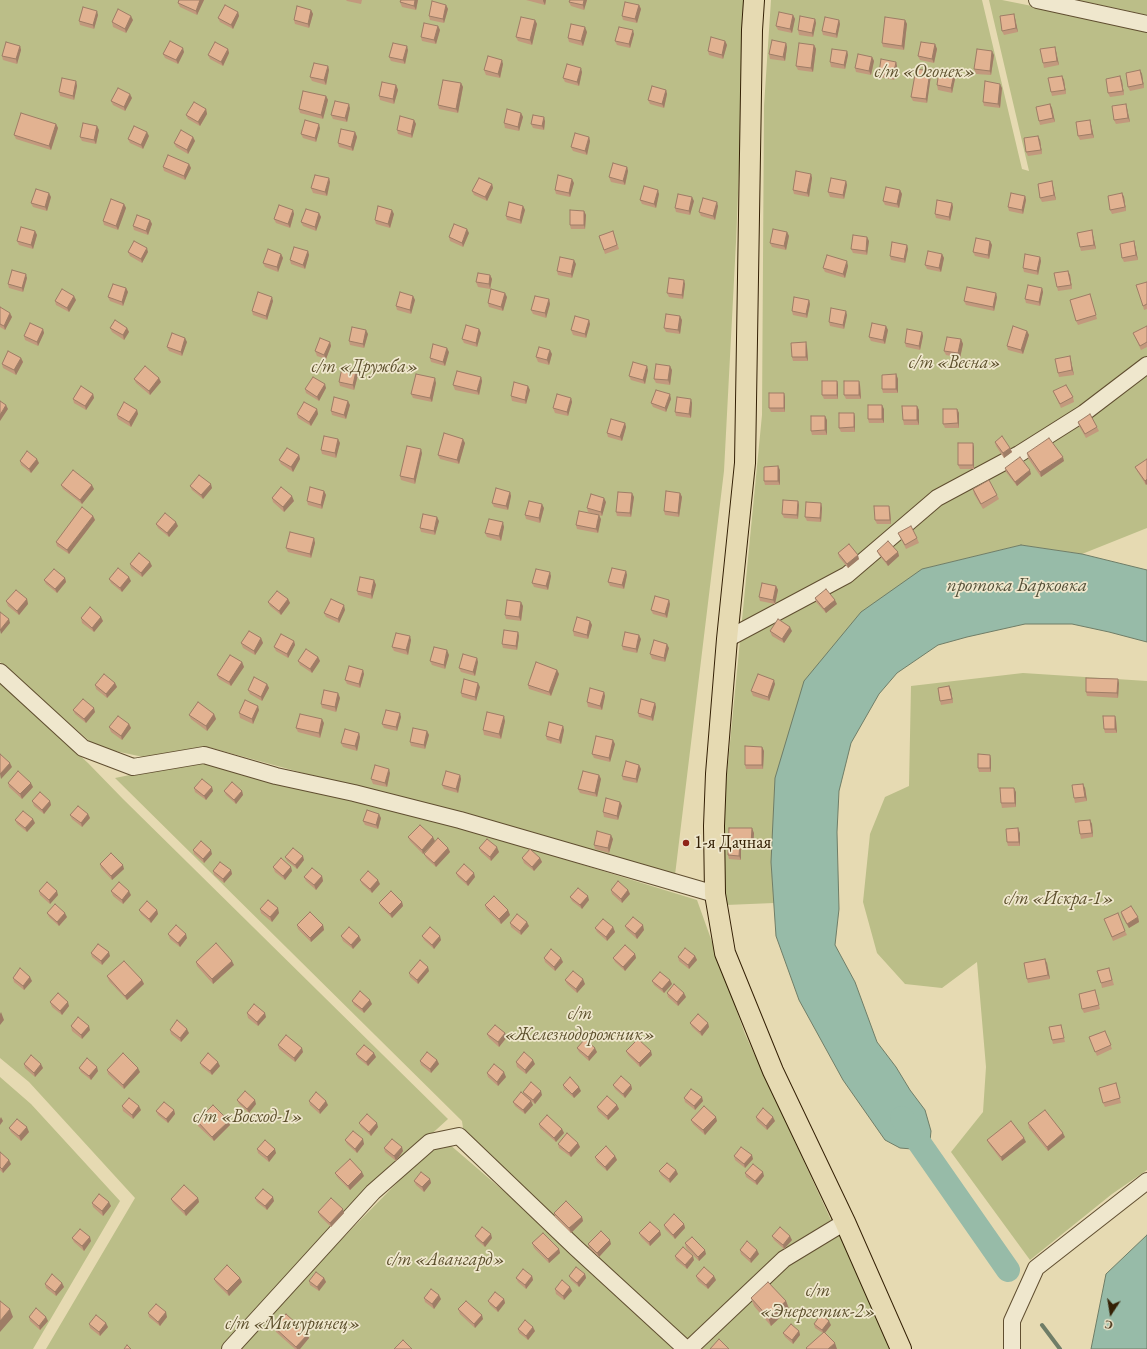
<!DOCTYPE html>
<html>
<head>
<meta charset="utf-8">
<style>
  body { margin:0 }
  #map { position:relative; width:1147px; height:1349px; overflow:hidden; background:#e6dab2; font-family:"EB Garamond",serif }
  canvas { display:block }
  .north { position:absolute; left:1091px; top:1293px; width:40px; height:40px; -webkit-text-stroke:3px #efe7cd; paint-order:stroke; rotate:192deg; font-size:11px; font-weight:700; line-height:16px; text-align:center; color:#342005 }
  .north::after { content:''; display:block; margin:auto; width:14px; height:18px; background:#342005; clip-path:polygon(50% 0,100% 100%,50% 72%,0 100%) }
</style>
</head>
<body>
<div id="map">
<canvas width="1147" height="1349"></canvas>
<div class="north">С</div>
</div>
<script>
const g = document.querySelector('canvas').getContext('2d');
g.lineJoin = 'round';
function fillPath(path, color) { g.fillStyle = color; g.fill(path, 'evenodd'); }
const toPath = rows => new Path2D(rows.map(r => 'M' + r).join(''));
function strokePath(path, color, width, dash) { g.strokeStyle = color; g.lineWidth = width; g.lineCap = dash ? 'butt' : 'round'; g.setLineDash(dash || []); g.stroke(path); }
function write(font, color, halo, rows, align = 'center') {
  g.font = font + ' "EB Garamond",serif'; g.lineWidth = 3.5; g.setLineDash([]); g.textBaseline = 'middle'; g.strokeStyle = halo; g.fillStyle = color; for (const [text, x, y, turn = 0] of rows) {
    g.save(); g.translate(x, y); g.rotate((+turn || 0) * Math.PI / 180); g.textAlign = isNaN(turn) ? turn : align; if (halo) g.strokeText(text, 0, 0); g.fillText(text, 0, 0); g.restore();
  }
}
fillPath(toPath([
  [0,0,746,0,736,242,724,471,675,875,208,747,148,758,96,747,0,662],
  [771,0,982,0,1022,169,1029,171,989,0,1002,0,1147,29,1147,528,1082,554,1021,545,922,569,771,862,774,903,726,905,722,853,725,794,762,415,764,106],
  [1077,0,1147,0,1147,15],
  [1023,673,1147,681,1147,1170,1112,1194,1030,1260,951,1152,983,1112,986,1067,977,962,942,988,905,984,877,953,863,902,870,834,885,797,909,786,911,686],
  [0,683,88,763,123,799,448,1119,371,1189,224,1349,46,1349,135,1198,29,1082,0,1058],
  [204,760,287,783,499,839,697,900,745,1034,831,1220,776,1258,687,1343,464,1135,462,1121,115,778],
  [0,1077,31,1104,120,1201,33,1349,0,1349],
  [449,1144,564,1243,673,1349,239,1349,292,1290,434,1145],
  [841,1232,892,1349,702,1349,785,1267]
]), '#bbbe88');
const water = toPath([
  [1021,545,1082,554,1147,570,1147,642,1109,632,1072,624,1025,624,967,637,938,645,897,673,879,694,851,743,839,791,837,832,839,909,835,945,855,982,877,1042,896,1067,910,1090,925,1110,931,1131,930,1141,912,1149,900,1148,885,1140,843,1080,799,1000,776,936,771,862,775,778,804,681,861,612,922,569,1021,545],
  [1147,1235,1147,1349,1091,1349,1106,1274,1147,1235]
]);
fillPath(water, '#97bba8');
strokePath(water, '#6f7d67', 1);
strokePath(toPath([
  [1042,1325,1060,1349]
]), '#6f7d67', 4);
strokePath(toPath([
  [902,1118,1008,1270]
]), '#97bba8', 24);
const minor = toPath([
  [1037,0,1147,24],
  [727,639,847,575,937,498,1019,454,1084,413,1147,365],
  [0,672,83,748,133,767,204,755,276,776,354,793,460,820,715,894],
  [230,1349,373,1192,430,1142,459,1136,576,1248,686,1349],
  [689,1349,784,1259,845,1222],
  [1012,1349,1012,1321,1036,1268,1147,1181]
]);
const major = toPath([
  [754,0,752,30,745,463,727,639,716,774,714,826,715,894,725,953,773,1071,845,1222,901,1349]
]);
strokePath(minor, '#604e30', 18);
strokePath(major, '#342005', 22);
strokePath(minor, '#efe7cd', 16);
strokePath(major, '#e6dab2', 20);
fillPath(toPath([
  [204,0,197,15,180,7,178,3],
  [346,0,362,0,361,4,347,1],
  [418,0,416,10,402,7,400,2],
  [526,0,546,0,545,5],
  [570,0,587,0,584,10,571,6,569,2],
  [446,5,448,9,444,23,430,20,429,16],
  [639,5,641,9,637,23,623,20,622,16],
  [311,10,313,14,309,28,295,24,294,20],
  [238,12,239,16,233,29,220,22,218,18],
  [98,15,94,29,80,25,79,21],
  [793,15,795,19,792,33,778,30,776,26],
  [1015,18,1018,32,1004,35,1002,31],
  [815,19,816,23,813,37,799,35,798,30],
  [133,20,126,33,113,27,112,22],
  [535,20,537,24,532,45,518,41,516,37],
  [839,20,840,24,837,38,823,35,822,31],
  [905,20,907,24,904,50,883,47,882,43],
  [438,26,440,30,436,44,422,41,421,37],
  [587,32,583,46,569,42,568,38],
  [634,34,630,48,617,45,615,41],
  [725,41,727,45,723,59,709,55,708,51],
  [786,43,787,47,785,61,770,59,769,54],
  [935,44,937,49,934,63,920,60,918,56],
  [814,45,816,49,813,72,798,70,796,66],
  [20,46,21,50,17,64,3,60,2,56],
  [228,49,229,53,223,66,210,59,208,55],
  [408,50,405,64,391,61,389,57],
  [847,51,848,55,845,69,831,67,830,62],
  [1056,51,1059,65,1044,68,1043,63],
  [184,52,178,64,165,58,163,54],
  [994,55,991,75,976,74,974,69],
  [872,57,874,61,871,75,856,72,855,68],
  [896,62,897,66,894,80,880,77,879,73],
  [503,64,500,78,486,75,484,70],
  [328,66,329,70,326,85,312,81,310,77],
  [1140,70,1142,74,1144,88,1130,91,1128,87],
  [930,71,931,75,927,103,913,101,911,97],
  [582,72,579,86,565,82,563,78],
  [1062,76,1064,80,1066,94,1052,96,1051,92],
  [955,79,952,93,938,90,937,85],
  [76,81,77,86,74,100,60,96,59,92],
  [1122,81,1124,95,1110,97,1108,93],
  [461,83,463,87,458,113,439,109,438,105],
  [396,85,398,90,394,104,380,100,379,96],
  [1002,88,1000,108,984,106,983,102],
  [666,90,667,94,664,108,650,104,648,100],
  [326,96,328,100,323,119,300,113,299,109],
  [132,98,125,111,113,105,111,101],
  [1050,104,1052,108,1055,122,1040,125,1039,121],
  [1126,104,1127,108,1130,122,1116,124,1114,120],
  [350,108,347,122,333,119,331,115],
  [206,109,207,114,200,126,188,119,186,115],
  [521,113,523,117,519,131,505,128,504,123],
  [414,120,416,124,412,138,398,134,397,130],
  [1090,120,1091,124,1094,138,1080,140,1078,136],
  [545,121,544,130,533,128,531,124],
  [56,124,58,128,51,150,16,139,14,135],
  [320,128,316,142,303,138,301,134],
  [99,130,96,144,82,141,80,137],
  [355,132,357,137,353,151,339,147,338,143],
  [149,136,143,149,130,143,128,139],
  [193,137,195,141,188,154,176,147,174,143],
  [589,137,590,141,587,155,573,151,571,147],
  [1040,140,1042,154,1028,156,1026,152],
  [189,164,191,168,185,180,164,171,163,167],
  [627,167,628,171,625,185,611,182,609,177],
  [811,174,812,178,809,197,794,194,793,190],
  [329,178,330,182,327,196,313,193,311,188],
  [846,181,847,185,844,199,830,197,828,192],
  [1052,181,1053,186,1056,200,1042,202,1040,198],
  [574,183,570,197,556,194,555,190],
  [492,184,493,188,487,201,474,195,472,191],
  [900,190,902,194,899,208,885,205,883,201],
  [1122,193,1124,197,1126,211,1112,214,1110,210],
  [659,194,656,208,642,204,640,200],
  [1025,196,1026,200,1023,214,1009,211,1008,207],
  [51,197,47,211,33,207,31,203],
  [694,201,690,215,676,212,675,208],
  [952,203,953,207,950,221,936,218,935,214],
  [124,204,126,208,118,230,104,225,103,221],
  [523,206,525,210,521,224,507,220,506,216],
  [718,206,715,220,701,216,699,212],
  [293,210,294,214,290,228,276,223,274,219],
  [584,211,586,215,585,229,571,229,570,225],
  [319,213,321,217,316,231,303,226,301,222],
  [394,214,390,228,376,224,375,220],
  [150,220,152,224,148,235,134,230,133,226],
  [1092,230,1093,235,1096,249,1081,251,1080,247],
  [35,231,37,235,33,249,19,245,17,241],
  [613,231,619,249,605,254,599,236],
  [787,232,789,236,786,250,772,247,770,243],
  [469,233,463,247,450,241,449,237],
  [869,241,867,255,853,253,851,249],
  [990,241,992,245,989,259,975,256,973,252],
  [1134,241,1135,245,1138,260,1124,262,1122,258],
  [907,245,908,249,905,263,891,260,890,256],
  [308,251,309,255,305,269,291,264,290,260],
  [128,252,148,252,142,263,130,256],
  [281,254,283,258,278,272,265,267,263,263],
  [942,254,944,258,941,272,927,269,925,265],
  [1040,257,1041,261,1038,275,1024,272,1023,268],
  [576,264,572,278,558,275,557,271],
  [848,266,845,278,825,272,823,268],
  [490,275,492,279,490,289,478,287,476,282],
  [1070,275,1072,289,1058,291,1057,287],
  [27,278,23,292,9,288,8,284],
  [1147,282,1147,309,1144,310,1143,306],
  [685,284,683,299,669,297,667,293],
  [126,288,128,292,123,306,110,301,108,297],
  [1042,288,1043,292,1040,306,1026,303,1025,299],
  [1090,294,1097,319,1078,325,1076,321],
  [413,296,415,300,411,314,397,310,396,306],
  [507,297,503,311,489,307,488,303],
  [997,297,994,311,966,305,964,301],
  [549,299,550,304,546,318,533,314,531,310],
  [76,300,69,312,56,305,55,301],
  [809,300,810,304,807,318,793,315,792,311],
  [273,301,267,320,253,315,252,311],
  [0,307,12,317,5,330,0,327],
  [847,315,844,329,830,326,829,322],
  [589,320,590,324,586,338,573,335,571,330],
  [682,320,680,334,666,332,664,328],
  [1147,326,1147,347,1141,350,1133,333],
  [110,328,127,328,129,332,124,340,112,332],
  [43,329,44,333,38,346,25,340,24,336],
  [479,329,481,333,477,347,464,343,462,339],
  [888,330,885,344,871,341,869,337],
  [1027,331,1029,335,1023,354,1008,350,1007,346],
  [922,332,923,336,920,350,906,347,905,343],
  [368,334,364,348,350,345,349,341],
  [961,339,963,344,960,358,946,355,944,351],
  [187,342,182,356,169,351,167,347],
  [330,342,331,346,326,359,317,356,315,351],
  [807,347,808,361,793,361,792,357],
  [449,352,445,366,431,362,430,358],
  [552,354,549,365,538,362,536,357],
  [1070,356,1071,361,1074,375,1059,377,1058,373],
  [21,358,23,362,16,375,3,368,2,364],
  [648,370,645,384,631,380,629,376],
  [672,370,670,385,656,383,654,379],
  [356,371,358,375,354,390,340,386,339,382],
  [896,374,898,379,898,393,883,393,882,389],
  [481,377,482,381,479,395,455,390,453,385],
  [134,379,161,382,150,395,136,383],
  [837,381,838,385,838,399,824,399,822,395],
  [436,383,432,402,413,398,411,394],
  [860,385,861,399,846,399,844,395],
  [326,388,319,401,306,393,305,389],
  [530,390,526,404,512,401,511,396],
  [1053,391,1073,397,1074,402,1061,408],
  [93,394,94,398,86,410,74,403,73,399],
  [785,397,785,412,771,412,769,408],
  [571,398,572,402,568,416,555,413,553,408],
  [671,399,666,412,653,407,651,403],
  [692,403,691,418,676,416,675,412],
  [350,405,346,419,332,415,331,411],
  [317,409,318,414,311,426,298,418,297,414],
  [884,409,884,423,869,423,868,419],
  [957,409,959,413,959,428,945,428,943,424],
  [137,410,138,414,131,427,118,419,117,415],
  [919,410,919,425,904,425,903,420],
  [855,417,855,432,841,432,839,428],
  [827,420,827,435,812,435,811,431],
  [1078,422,1097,427,1099,431,1086,438,1079,426],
  [625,423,626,427,622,441,608,437,607,433],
  [338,439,340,443,336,458,322,454,321,450],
  [995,442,1010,448,1012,452,1004,458,996,446],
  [465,443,459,464,440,459,438,455],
  [974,447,974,469,960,469,958,465],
  [422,453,415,484,401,480,400,476],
  [1027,453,1064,461,1041,477,1028,458],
  [299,455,300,459,293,472,281,464,279,460],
  [1147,459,1147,484,1146,485,1137,471,1135,467],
  [20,461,39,463,31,473,21,465],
  [1005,468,1031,474,1017,486,1006,472],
  [780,470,780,485,765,485,764,481],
  [61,485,94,489,82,504,63,489],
  [190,486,212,488,203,499,192,490],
  [973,489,997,495,999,499,983,509,974,494],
  [324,491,326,495,322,509,308,505,307,501],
  [510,492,511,496,508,510,494,507,492,503],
  [680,493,682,497,679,517,665,515,664,511],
  [634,497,631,517,617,516,616,512],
  [272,498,294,501,284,512,273,502],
  [798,501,799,505,798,519,784,518,782,514],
  [606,502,602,516,588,512,587,508],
  [821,503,822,508,821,522,807,521,805,517],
  [544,508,540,523,526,519,525,515],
  [890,510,891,524,877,524,875,520],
  [93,516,95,520,69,554,57,546,56,542],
  [601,519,598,533,577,529,576,525],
  [439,521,435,535,421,532,420,528],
  [156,524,178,526,169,537,158,528],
  [504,527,501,541,487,537,485,533],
  [898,533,917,538,919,543,906,549],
  [314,538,315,543,311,558,288,552,286,548],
  [877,551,898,552,899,556,888,566,879,555],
  [838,553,859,559,848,568,839,557],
  [130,564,152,566,142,577,131,568],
  [626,571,627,575,624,589,610,586,608,582],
  [551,576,548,590,534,587,532,583],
  [65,578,66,582,57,593,46,584,44,580],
  [109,579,131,581,122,592,111,583],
  [374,580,376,585,372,599,358,595,357,591],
  [776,586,778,590,775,604,760,601,759,597],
  [815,598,837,604,826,613,816,602],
  [27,599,28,604,19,615,8,606,6,601],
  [288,599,290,603,281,615,270,606,268,602],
  [669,600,670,604,667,618,653,614,651,610],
  [523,606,521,621,506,619,505,615],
  [345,610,339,623,326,617,324,613],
  [81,618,103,621,94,632,82,623],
  [590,621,592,625,588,639,574,636,573,631],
  [770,631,792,631,784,643,772,636],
  [518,632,519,636,517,650,503,648,502,644],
  [261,638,263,643,255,655,243,648,241,643],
  [641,639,637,653,623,650,622,646],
  [411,640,408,655,394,651,392,647],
  [294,641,295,645,288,658,276,651,274,647],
  [669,648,665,662,652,659,650,654],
  [449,655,445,669,432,665,430,661],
  [318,657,320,661,312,673,300,665,298,661],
  [477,658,478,662,475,676,461,672,459,668],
  [242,662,244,667,231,686,219,679,217,675],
  [363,670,364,674,360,688,347,684,345,680],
  [557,670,559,674,551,696,529,689,528,685],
  [115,683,117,687,107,698,96,689,95,685],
  [1119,683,1118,698,1087,696,1086,692],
  [267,684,269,688,262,701,250,694,248,690],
  [775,684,769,701,753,696,751,691],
  [949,686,951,690,953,703,941,705,940,701],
  [480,687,476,701,462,697,461,693],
  [604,692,605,696,602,710,588,707,587,702],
  [338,693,340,698,336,712,322,708,321,704],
  [655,703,656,707,653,721,639,717,638,713],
  [73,710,95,712,86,723,75,714],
  [259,710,253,724,240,718,239,713],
  [214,714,216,719,207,731,191,719,189,715],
  [401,717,397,731,384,728,382,724],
  [1116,720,1117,733,1105,733,1104,729],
  [505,721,501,739,484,735,483,730],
  [324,723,320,738,298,732,296,728],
  [129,724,131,728,122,740,111,732,109,727],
  [563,726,564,730,561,744,547,740,546,736],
  [427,731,429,735,425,749,411,746,410,742],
  [359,733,360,737,357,751,343,747,341,743],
  [615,744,610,762,594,758,592,754],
  [762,747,764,751,763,769,746,769,745,765],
  [991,759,991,772,979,772,978,768],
  [639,765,641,769,637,783,623,780,622,776],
  [390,773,387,787,373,784,371,779],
  [460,775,461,779,458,793,444,789,442,785],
  [599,775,601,779,597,797,580,793,578,789],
  [8,783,33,787,22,799,9,787],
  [194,788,213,791,206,800,195,792],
  [1085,788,1087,801,1075,803,1074,798],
  [224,791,242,791,243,795,236,804,226,795],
  [1016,792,1016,807,1002,808,1001,803],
  [32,801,50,801,51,805,44,814,34,806],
  [620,802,622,806,618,820,604,817,603,812],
  [88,814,90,818,82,827,72,819,70,815],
  [381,818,378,829,365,825,363,821],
  [15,820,35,823,27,832,17,824],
  [1090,820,1092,824,1093,837,1081,839,1080,834],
  [729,828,754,833,753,848,741,848,741,860,729,859,728,855],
  [1020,833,1020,846,1008,846,1007,842],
  [408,837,435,841,423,854,410,841],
  [613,839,609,853,595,849,594,845],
  [448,848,450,852,436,867,426,858,424,854],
  [479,848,499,852,491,861,481,852],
  [193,850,212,854,204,863,194,854],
  [285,857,304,860,297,869,287,861],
  [522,858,540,858,542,862,534,871,524,863],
  [100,864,124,869,112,880,101,868],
  [273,867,292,871,285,880,275,872],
  [231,870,232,874,224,883,214,875,213,871],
  [456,873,475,877,468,886,458,877],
  [322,876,323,881,316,890,306,881,304,877],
  [360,880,380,884,372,893,362,884],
  [611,890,628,890,630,894,622,903,612,894],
  [39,891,58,895,50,904,40,895],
  [111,891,131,895,123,904,113,896],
  [570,897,589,900,582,909,572,901],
  [402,902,403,906,392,918,381,907,379,903],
  [485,905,508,910,510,915,501,924,486,909],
  [260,909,279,913,272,922,261,913],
  [139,910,157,910,158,914,151,923,141,914],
  [1121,912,1138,917,1139,922,1129,928,1122,917],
  [47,913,67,917,59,926,49,917],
  [510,923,529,926,521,935,511,927],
  [1106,923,1125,931,1127,935,1113,941],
  [297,925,323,925,324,930,311,942,298,929],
  [625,926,644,930,637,939,627,930],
  [613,927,615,932,607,941,597,932,595,928],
  [168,934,187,938,180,947,170,939],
  [341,936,361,940,353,949,343,941],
  [422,936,441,940,434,949,424,940],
  [91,953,110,956,102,965,92,957],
  [635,954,636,958,625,971,615,962,613,958],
  [695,956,697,960,689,969,679,961,678,957],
  [544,958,563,962,555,971,545,962],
  [196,962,234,965,213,984,197,966],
  [1047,963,1050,979,1028,983,1027,979],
  [1109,968,1114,985,1102,988,1101,983],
  [429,971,418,984,410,977,409,973],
  [107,976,142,980,144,984,127,1000,109,981],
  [13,978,32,981,24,990,14,982],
  [565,980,585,984,577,993,567,984],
  [670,980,672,984,664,993,654,985,652,981],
  [1095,990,1100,1009,1084,1013,1082,1009],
  [667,993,686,997,678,1006,668,997],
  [352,1001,372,1004,364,1013,354,1005],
  [50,1002,69,1006,62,1015,52,1007],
  [247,1013,266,1017,258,1026,248,1018],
  [690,1023,708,1023,709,1027,702,1036,692,1027],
  [1061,1025,1065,1042,1053,1044,1052,1040],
  [71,1026,90,1030,82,1039,72,1031],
  [170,1030,189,1033,181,1042,171,1034],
  [1105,1031,1112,1049,1097,1056,1089,1037],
  [487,1034,507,1037,499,1047,489,1038],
  [278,1045,303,1052,295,1062,279,1049],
  [577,1048,597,1052,589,1061,579,1052],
  [626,1051,652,1055,640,1067,628,1055],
  [356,1054,376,1057,368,1066,358,1058],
  [437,1060,439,1064,431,1073,421,1065,420,1061],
  [516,1062,535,1064,526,1074,517,1067],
  [200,1063,220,1066,212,1075,202,1067],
  [24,1064,43,1068,35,1077,25,1068],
  [79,1068,98,1071,91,1080,81,1072],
  [107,1070,140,1072,124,1089,108,1074],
  [487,1073,506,1077,498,1086,488,1077],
  [1116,1083,1121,1103,1105,1107,1103,1103],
  [563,1085,581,1091,574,1098,564,1089],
  [613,1085,631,1085,632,1089,625,1098,615,1089],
  [523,1092,542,1095,535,1104,531,1101,533,1105,525,1114,515,1106,513,1102,524,1095],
  [684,1098,703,1101,695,1110,685,1102],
  [237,1100,256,1104,249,1113,239,1104],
  [309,1101,328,1105,320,1114,310,1105],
  [617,1105,619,1109,608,1120,598,1111,597,1107],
  [122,1106,141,1110,133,1119,123,1111],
  [174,1110,175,1114,168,1123,158,1115,156,1111],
  [756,1117,775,1121,767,1130,757,1121],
  [691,1120,717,1121,705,1135,693,1124],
  [197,1121,230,1125,214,1141,198,1126],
  [359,1123,378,1127,371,1136,361,1127],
  [1028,1123,1065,1137,1048,1151,1029,1128],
  [539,1124,562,1129,564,1133,556,1142,540,1128],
  [9,1128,29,1132,21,1141,11,1132],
  [345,1140,364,1144,357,1153,347,1144],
  [987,1140,1026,1142,1002,1161,989,1144],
  [578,1143,580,1147,571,1157,559,1148,558,1144],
  [384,1148,403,1151,396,1161,385,1152],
  [257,1149,276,1153,269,1162,258,1153],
  [0,1152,11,1164,3,1173,0,1170],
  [615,1156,617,1160,607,1171,597,1162,595,1157],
  [734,1156,753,1159,745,1168,735,1160],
  [659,1171,678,1174,670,1183,661,1175],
  [335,1173,364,1176,350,1190,337,1177],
  [745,1173,764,1176,757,1185,746,1177],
  [430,1179,431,1183,424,1192,416,1185,414,1181],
  [198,1198,199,1202,186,1216,173,1203,171,1199],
  [255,1198,274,1201,267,1210,257,1202],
  [92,1203,111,1206,103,1216,93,1207],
  [318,1212,344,1213,331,1227,320,1216],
  [554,1213,582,1217,583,1221,571,1233,555,1217],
  [684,1224,685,1228,675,1239,665,1229,664,1225],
  [660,1231,661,1235,650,1246,641,1237,639,1233],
  [475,1236,492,1238,485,1247,477,1240],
  [772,1236,792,1240,784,1249,774,1240],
  [72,1238,91,1241,84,1251,74,1242],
  [532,1243,559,1249,560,1253,549,1263,534,1248],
  [685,1243,706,1254,699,1261,686,1248],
  [588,1244,611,1244,599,1257,589,1248],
  [740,1250,759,1254,751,1263,741,1254],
  [675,1256,694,1260,687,1269,676,1260],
  [585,1274,586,1278,579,1287,571,1280,569,1276],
  [532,1276,533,1280,526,1289,518,1282,516,1278],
  [696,1276,716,1280,708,1289,698,1281],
  [240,1278,242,1282,229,1296,216,1283,214,1279],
  [324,1278,326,1282,319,1291,310,1285,309,1281],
  [62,1283,64,1287,56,1296,46,1288,45,1284],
  [555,1289,572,1291,564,1300,556,1294],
  [424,1298,441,1299,434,1309,425,1302],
  [751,1298,786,1301,789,1309,771,1326,754,1306],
  [504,1299,505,1303,498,1312,490,1305,488,1301],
  [458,1309,483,1319,475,1328,460,1314],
  [148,1313,167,1317,160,1326,149,1317],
  [29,1317,48,1321,40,1330,30,1321],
  [89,1324,108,1327,100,1336,90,1328],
  [814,1324,831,1325,825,1333,823,1333,815,1328],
  [274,1327,309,1338,300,1349,295,1349,276,1332],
  [518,1329,535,1331,528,1340,519,1333],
  [799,1331,800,1335,793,1344,785,1337,783,1333]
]), '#c2997d');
fillPath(toPath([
  [200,0,204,0,197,15,196,11],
  [415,0,418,0,416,10,414,6],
  [543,0,546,0,545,5,543,1],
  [584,0,587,0,584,10,583,5],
  [446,5,448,9,444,23,443,19],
  [639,5,641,9,637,23,635,19],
  [311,10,313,14,309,28,308,24],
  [97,11,98,15,94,29,93,25],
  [238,12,239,16,233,29,231,25],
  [1014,14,1015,18,1018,32,1016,28],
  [793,15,795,19,792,33,790,29],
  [131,16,133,20,126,33,125,29],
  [815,19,816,23,813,37,812,33],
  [535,20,537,24,532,45,530,40],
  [839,20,840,24,837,38,836,34],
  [905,20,907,24,904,50,902,46],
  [438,26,440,30,436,44,434,40],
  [585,27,587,32,583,46,581,41],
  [633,30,634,34,630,48,629,44],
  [725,41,727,45,723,59,722,55],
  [786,43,787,47,785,61,783,57],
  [935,44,937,49,934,63,932,59],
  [814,45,816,49,813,72,811,68],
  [20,46,21,50,17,64,16,59],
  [407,46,408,50,405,64,403,60],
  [1055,47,1056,51,1059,65,1057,61],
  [183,48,184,52,178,64,176,60],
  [228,49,229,53,223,66,221,62],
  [847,51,848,55,845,69,844,65],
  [992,51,994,55,991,75,990,71],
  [872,57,874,61,871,75,869,71],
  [502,60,503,64,500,78,498,74],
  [896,62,897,66,894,80,893,76],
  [328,66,329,70,326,85,324,80],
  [581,68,582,72,579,86,577,82],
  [1140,70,1142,74,1144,88,1143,84],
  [930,71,931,75,927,103,926,99],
  [954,74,955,79,952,93,951,88],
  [1062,76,1064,80,1066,94,1065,90],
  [1120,76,1122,81,1124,95,1123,91],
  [76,81,77,86,74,100,73,96],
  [461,83,463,87,458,113,456,109],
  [1000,84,1002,88,1000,108,998,104],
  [396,85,398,90,394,104,393,99],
  [666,90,667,94,664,108,662,104],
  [130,94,132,98,125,111,124,107],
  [326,96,328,100,323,119,321,115],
  [349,104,350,108,347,122,345,118],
  [1050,104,1052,108,1055,122,1053,118],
  [1126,104,1127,108,1130,122,1128,118],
  [206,109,207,114,200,126,198,122],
  [521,113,523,117,519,131,518,127],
  [544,117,545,121,544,130,542,126],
  [414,120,416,124,412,138,411,134],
  [1090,120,1091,124,1094,138,1092,134],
  [56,124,58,128,51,150,49,146],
  [319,124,320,128,316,142,315,138],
  [97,126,99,130,96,144,94,140],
  [147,132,149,136,143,149,141,145],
  [355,132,357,137,353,151,351,147],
  [1038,136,1040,140,1042,154,1041,150],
  [193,137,195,141,188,154,187,150],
  [589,137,590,141,587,155,585,151],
  [189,164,191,168,185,180,184,176],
  [627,167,628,171,625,185,623,181],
  [811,174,812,178,809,197,807,193],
  [329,178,330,182,327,196,325,192],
  [572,179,574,183,570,197,569,193],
  [846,181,847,185,844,199,843,195],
  [1052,181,1053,186,1056,200,1054,195],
  [492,184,493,188,487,201,485,197],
  [658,190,659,194,656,208,654,204],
  [900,190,902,194,899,208,897,204],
  [49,193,51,197,47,211,45,207],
  [1122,193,1124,197,1126,211,1125,207],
  [1025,196,1026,200,1023,214,1022,210],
  [692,197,694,201,690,215,689,211],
  [717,202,718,206,715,220,713,216],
  [952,203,953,207,950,221,949,217],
  [124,204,126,208,118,230,116,226],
  [523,206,525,210,521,224,520,220],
  [293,210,294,214,290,228,288,224],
  [392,210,394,214,390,228,388,224],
  [584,211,586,215,585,229,584,225],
  [319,213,321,217,316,231,315,227],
  [150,220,152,224,148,235,146,231],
  [467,229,469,233,463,247,462,243],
  [1092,230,1093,235,1096,249,1094,245],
  [35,231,37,235,33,249,31,245],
  [787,232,789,236,786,250,784,246],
  [867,237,869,241,867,255,866,251],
  [990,241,992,245,989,259,988,255],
  [1134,241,1135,245,1138,260,1136,255],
  [907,245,908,249,905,263,904,259],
  [147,248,148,252,142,263,141,259],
  [308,251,309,255,305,269,303,265],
  [281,254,283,258,278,272,277,267],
  [942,254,944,258,941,272,939,268],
  [1040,257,1041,261,1038,275,1037,271],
  [574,260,576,264,572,278,571,274],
  [847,261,848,266,845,278,843,274],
  [1068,271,1070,275,1072,289,1071,285],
  [26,274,27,278,23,292,22,288],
  [490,275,492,279,490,289,489,284],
  [684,280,685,284,683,299,682,295],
  [126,288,128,292,123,306,122,302],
  [1042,288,1043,292,1040,306,1039,302],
  [505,293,507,297,503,311,501,307],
  [996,293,997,297,994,311,993,307],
  [74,296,76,300,69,312,67,308],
  [413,296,415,300,411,314,410,310],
  [272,297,273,301,267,320,266,316],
  [549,299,550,304,546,318,545,313],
  [809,300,810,304,807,318,806,314],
  [846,311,847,315,844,329,843,325],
  [10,313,12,317,5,330,4,326],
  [680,316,682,320,680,334,678,330],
  [589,320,590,324,586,338,585,334],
  [886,326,888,330,885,344,883,340],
  [127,328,129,332,124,340,123,335],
  [43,329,44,333,38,346,37,342],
  [479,329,481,333,477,347,476,343],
  [366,330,368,334,364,348,363,344],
  [1027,331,1029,335,1023,354,1021,350],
  [922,332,923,336,920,350,919,346],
  [185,338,187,342,182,356,181,352],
  [961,339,963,344,960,358,958,353],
  [330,342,331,346,326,359,324,355],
  [806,342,807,347,808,361,806,357],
  [447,348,449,352,445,366,443,362],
  [550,350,552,354,549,365,547,360],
  [1070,356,1071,361,1074,375,1072,370],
  [21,358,23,362,16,375,14,370],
  [647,366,648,370,645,384,643,380],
  [670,366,672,370,670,385,668,380],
  [356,371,358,375,354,390,353,385],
  [896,374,898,379,898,393,896,389],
  [481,377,482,381,479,395,477,391],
  [159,378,161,382,150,395,149,391],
  [435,378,436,383,432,402,430,398],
  [837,381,838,385,838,399,837,395],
  [859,381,860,385,861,399,859,395],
  [325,384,326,388,319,401,317,397],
  [528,386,530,390,526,404,525,400],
  [784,393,785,397,785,412,784,408],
  [93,394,94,398,86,410,85,406],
  [670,394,671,399,666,412,665,408],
  [571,398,572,402,568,416,567,412],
  [691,399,692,403,691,418,689,414],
  [348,401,350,405,346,419,344,415],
  [6,405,8,409,0,421,0,415],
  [882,405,884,409,884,423,882,419],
  [917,406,919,410,919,425,917,420],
  [317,409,318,414,311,426,309,422],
  [957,409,959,413,959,428,958,423],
  [137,410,138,414,131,427,129,422],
  [854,413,855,417,855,432,854,427],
  [825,416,827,420,827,435,825,430],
  [625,423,626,427,622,441,620,437],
  [338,439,340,443,336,458,335,453],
  [463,439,465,443,459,464,457,460],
  [973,443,974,447,974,469,973,465],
  [1010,448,1012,452,1004,458,1003,453],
  [421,449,422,453,415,484,414,479],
  [299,455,300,459,293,472,291,467],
  [1063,457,1064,461,1041,477,1040,472],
  [37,459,39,463,31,473,29,469],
  [778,466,780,470,780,485,778,481],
  [1030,470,1031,474,1017,486,1015,482],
  [1147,479,1147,484,1146,485,1145,481],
  [211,484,212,488,203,499,201,495],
  [92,485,94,489,82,504,80,500],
  [324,491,326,495,322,509,321,505],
  [510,492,511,496,508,510,506,506],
  [632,493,634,497,631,517,630,513],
  [680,493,682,497,679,517,678,513],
  [292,496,294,501,284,512,283,507],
  [604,498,606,502,602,516,601,512],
  [798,501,799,505,798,519,797,515],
  [821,503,822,508,821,522,820,518],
  [542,504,544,508,540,523,539,518],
  [889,506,890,510,891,524,890,520],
  [599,515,601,519,598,533,596,529],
  [93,516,95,520,69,554,67,550],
  [437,517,439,521,435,535,434,531],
  [176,522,178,526,169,537,167,533],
  [503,522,504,527,501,541,499,536],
  [314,538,315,543,311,558,310,554],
  [898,552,899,556,888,566,886,562],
  [858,555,859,559,848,568,847,564],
  [150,562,152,566,142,577,141,573],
  [626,571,627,575,624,589,622,585],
  [550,572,551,576,548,590,546,586],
  [129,577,131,581,122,592,120,588],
  [65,578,66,582,57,593,55,589],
  [374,580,376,585,372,599,371,594],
  [776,586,778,590,775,604,773,600],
  [27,599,28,604,19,615,17,611],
  [288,599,290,603,281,615,279,611],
  [669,600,670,604,667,618,665,614],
  [835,600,837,604,826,613,824,609],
  [521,602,523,606,521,621,519,617],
  [344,605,345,610,339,623,338,619],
  [101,617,103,621,94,632,92,628],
  [9,619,10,623,1,634,0,630],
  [590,621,592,625,588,639,587,635],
  [790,627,792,631,784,643,782,639],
  [518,632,519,636,517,650,516,646],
  [639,635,641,639,637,653,636,649],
  [410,636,411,640,408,655,406,650],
  [261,638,263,643,255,655,254,651],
  [294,641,295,645,288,658,287,654],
  [667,644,669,648,665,662,664,658],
  [447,650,449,655,445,669,444,665],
  [318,657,320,661,312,673,310,669],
  [477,658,478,662,475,676,473,672],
  [242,662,244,667,231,686,229,682],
  [363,670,364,674,360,688,359,684],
  [557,670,559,674,551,696,549,692],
  [1118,679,1119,683,1118,698,1117,693],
  [774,680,775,684,769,701,768,697],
  [115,683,117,687,107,698,106,694],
  [478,683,480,687,476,701,475,697],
  [267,684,269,688,262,701,261,697],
  [949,686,951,690,953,703,952,699],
  [604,692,605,696,602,710,600,706],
  [338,693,340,698,336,712,335,707],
  [655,703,656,707,653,721,651,717],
  [258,706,259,710,253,724,252,719],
  [94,708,95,712,86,723,84,719],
  [400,713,401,717,397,731,396,727],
  [214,714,216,719,207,731,206,726],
  [504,716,505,721,501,739,499,734],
  [1115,716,1116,720,1117,733,1115,729],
  [322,719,324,723,320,738,319,733],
  [129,724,131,728,122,740,121,736],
  [563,726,564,730,561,744,559,740],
  [427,731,429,735,425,749,424,745],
  [359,733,360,737,357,751,355,746],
  [613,740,615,744,610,762,609,758],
  [762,747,764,751,763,769,762,765],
  [990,755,991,759,991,772,990,768],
  [10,763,12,767,1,779,0,774],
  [639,765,641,769,637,783,636,779],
  [389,769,390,773,387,787,385,783],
  [460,775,461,779,458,793,456,789],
  [599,775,601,779,597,797,595,793],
  [31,783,33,787,22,799,20,794],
  [1083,784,1085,788,1087,801,1085,797],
  [212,787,213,791,206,800,204,796],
  [1014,788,1016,792,1016,807,1015,803],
  [242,791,243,795,236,804,234,800],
  [50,801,51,805,44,814,42,810],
  [620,802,622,806,618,820,617,816],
  [88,814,90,818,82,827,81,823],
  [379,814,381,818,378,829,376,825],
  [33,819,35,823,27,832,25,828],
  [1090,820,1092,824,1093,837,1092,833],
  [752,828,754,833,753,848,751,844],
  [1018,828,1020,833,1020,846,1019,842],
  [611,835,613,839,609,853,608,848],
  [433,837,435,841,423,854,422,850],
  [740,843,741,848,741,860,739,856],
  [497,847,499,852,491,861,490,857],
  [448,848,450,852,436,867,434,863],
  [211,850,212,854,204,863,203,859],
  [303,856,304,860,297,869,295,865],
  [540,858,542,862,534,871,532,867],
  [123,865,124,869,112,880,111,876],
  [291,867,292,871,285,880,283,876],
  [231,870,232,874,224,883,223,879],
  [474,873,475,877,468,886,466,882],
  [322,876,323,881,316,890,314,885],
  [378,880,380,884,372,893,370,889],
  [628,890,630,894,622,903,621,899],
  [57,891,58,895,50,904,49,900],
  [129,891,131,895,123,904,122,900],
  [588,896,589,900,582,909,580,905],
  [402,902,403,906,392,918,390,914],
  [278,908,279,913,272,922,270,917],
  [157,910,158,914,151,923,149,919],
  [508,910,510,915,501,924,499,919],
  [65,913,67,917,59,926,57,922],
  [1138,917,1139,922,1129,928,1127,924],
  [527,922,529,926,521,935,520,931],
  [323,925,324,930,311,942,310,938],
  [643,925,644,930,637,939,635,934],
  [613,927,615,932,607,941,606,937],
  [186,934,187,938,180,947,178,943],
  [359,936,361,940,353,949,351,945],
  [440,936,441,940,434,949,432,945],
  [109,952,110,956,102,965,101,961],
  [635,954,636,958,625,971,623,967],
  [695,956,697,960,689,969,688,965],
  [561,958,563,962,555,971,554,967],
  [1045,959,1047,963,1050,979,1048,975],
  [232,961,234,965,213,984,212,979],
  [428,967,429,971,418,984,417,980],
  [30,977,32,981,24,990,23,986],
  [583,979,585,984,577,993,576,989],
  [142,980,144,984,127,1000,125,996],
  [670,980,672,984,664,993,662,989],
  [684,993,686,997,678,1006,677,1002],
  [370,1000,372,1004,364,1013,362,1009],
  [68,1002,69,1006,62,1015,60,1011],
  [1,1012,4,1020,0,1025,0,1014],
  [265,1013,266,1017,258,1026,257,1022],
  [708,1023,709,1027,702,1036,700,1032],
  [89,1026,90,1030,82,1039,81,1035],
  [187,1029,189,1033,181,1042,180,1038],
  [505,1033,507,1037,499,1047,498,1042],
  [302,1048,303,1052,295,1062,294,1058],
  [595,1048,597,1052,589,1061,588,1057],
  [651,1051,652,1055,640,1067,639,1063],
  [374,1053,376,1057,368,1066,366,1062],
  [437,1060,439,1064,431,1073,430,1069],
  [533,1060,535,1064,526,1074,525,1070],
  [218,1062,220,1066,212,1075,210,1071],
  [41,1064,43,1068,35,1077,34,1073],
  [97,1067,98,1071,91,1080,89,1076],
  [138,1068,140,1072,124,1089,123,1085],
  [504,1072,506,1077,498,1086,497,1082],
  [631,1085,632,1089,625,1098,623,1094],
  [579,1087,581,1091,574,1098,572,1094],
  [541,1091,542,1095,535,1104,533,1100],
  [702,1097,703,1101,695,1110,694,1106],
  [255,1100,256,1104,249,1113,247,1109],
  [326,1101,328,1105,320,1114,319,1110],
  [531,1101,533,1105,525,1114,523,1110],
  [617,1105,619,1109,608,1120,607,1116],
  [139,1106,141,1110,133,1119,132,1115],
  [174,1110,175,1114,168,1123,166,1119],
  [1,1117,3,1121,0,1125,0,1119],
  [716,1117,717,1121,705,1135,703,1130],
  [773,1117,775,1121,767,1130,766,1126],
  [229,1121,230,1125,214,1141,212,1137],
  [377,1123,378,1127,371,1136,369,1132],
  [27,1127,29,1132,21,1141,19,1136],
  [562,1129,564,1133,556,1142,554,1138],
  [1063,1133,1065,1137,1048,1151,1047,1147],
  [1024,1138,1026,1142,1002,1161,1001,1157],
  [363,1139,364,1144,357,1153,355,1149],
  [578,1143,580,1147,571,1157,569,1153],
  [402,1147,403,1151,396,1161,394,1156],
  [275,1149,276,1153,269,1162,267,1157],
  [752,1155,753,1159,745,1168,744,1164],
  [615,1156,617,1160,607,1171,605,1167],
  [9,1160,11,1164,3,1173,2,1169],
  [676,1170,678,1174,670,1183,669,1179],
  [362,1172,364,1176,350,1190,348,1186],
  [763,1172,764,1176,757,1185,755,1181],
  [430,1179,431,1183,424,1192,422,1187],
  [273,1197,274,1201,267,1210,265,1206],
  [198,1198,199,1202,186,1216,184,1211],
  [109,1202,111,1206,103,1216,102,1211],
  [343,1209,344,1213,331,1227,330,1223],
  [582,1217,583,1221,571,1233,569,1228],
  [684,1224,685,1228,675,1239,673,1235],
  [660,1231,661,1235,650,1246,649,1242],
  [491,1234,492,1238,485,1247,483,1243],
  [790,1236,792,1240,784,1249,783,1245],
  [90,1237,91,1241,84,1251,82,1246],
  [610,1240,611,1244,599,1257,597,1253],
  [559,1249,560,1253,549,1263,548,1259],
  [705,1250,706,1254,699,1261,698,1257],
  [757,1250,759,1254,751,1263,750,1259],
  [693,1256,694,1260,687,1269,685,1265],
  [585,1274,586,1278,579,1287,577,1283],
  [532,1276,533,1280,526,1289,525,1285],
  [714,1276,716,1280,708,1289,706,1285],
  [240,1278,242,1282,229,1296,227,1291],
  [324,1278,326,1282,319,1291,317,1287],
  [62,1283,64,1287,56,1296,55,1292],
  [570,1287,572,1291,564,1300,563,1296],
  [439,1295,441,1299,434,1309,432,1304],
  [504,1299,505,1303,498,1312,496,1308],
  [786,1301,789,1309,771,1326,768,1317],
  [10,1309,13,1317,0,1332,0,1321],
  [166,1312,167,1317,160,1326,158,1322],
  [482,1315,483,1319,475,1328,474,1324],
  [46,1317,48,1321,40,1330,39,1326],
  [829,1321,831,1325,824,1334,822,1330],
  [106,1323,108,1327,100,1336,99,1332],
  [533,1327,535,1331,528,1340,526,1336],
  [799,1331,800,1335,793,1344,792,1340],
  [308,1334,309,1338,300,1349,297,1349,296,1347],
  [835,1343,837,1349,828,1349]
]), '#9e7d66');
const building = toPath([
  [179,0,200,0,196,11,178,3,179,0],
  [401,0,415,0,414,6,400,2,401,0],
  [570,0,584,0,583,5,569,2,570,0],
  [432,1,446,5,443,19,429,16,432,1],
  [625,2,639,5,635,19,622,16,625,2],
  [225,5,238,12,231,25,218,18,225,5],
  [297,6,311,10,308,24,294,20,297,6],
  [83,7,97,11,93,25,79,21,83,7],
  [118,9,131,16,125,29,112,22,118,9],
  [779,12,793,15,790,29,776,26,779,12],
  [1014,14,1016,28,1002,31,1000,16,1014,14],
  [800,16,815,19,812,33,798,30,800,16],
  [521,17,535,20,530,40,516,37,521,17],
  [825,17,839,20,836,34,822,31,825,17],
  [885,17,905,20,902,46,882,43,885,17],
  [424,23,438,26,434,40,421,37,424,23],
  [571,24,585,27,581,41,568,38,571,24],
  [619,27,633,30,629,44,615,41,619,27],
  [711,37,725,41,722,55,708,51,711,37],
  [772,40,786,43,783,57,769,54,772,40],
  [170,41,183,48,176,60,163,54,170,41],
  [6,42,20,46,16,59,2,56,6,42],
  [215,42,228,49,221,62,208,55,215,42],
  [921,42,935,44,932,59,918,56,921,42],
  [393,43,407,46,403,60,389,57,393,43],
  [799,43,814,45,811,68,796,66,799,43],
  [1055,47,1057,61,1043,63,1040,49,1055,47],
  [832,49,847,51,844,65,830,62,832,49],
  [977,49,992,51,990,71,974,69,977,49],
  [858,54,872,57,869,71,855,68,858,54],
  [488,56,502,60,498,74,484,70,488,56],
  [881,59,896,62,893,76,879,73,881,59],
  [314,63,328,66,324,80,310,77,314,63],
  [567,64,581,68,577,82,563,78,567,64],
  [916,69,930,71,926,99,911,97,916,69],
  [1140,70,1143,84,1128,87,1126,73,1140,70],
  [939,71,954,74,951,88,937,85,939,71],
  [1062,76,1065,90,1051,92,1048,78,1062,76],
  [1120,76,1123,91,1108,93,1106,79,1120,76],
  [62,78,76,81,73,96,59,92,62,78],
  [443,80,461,83,456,109,438,105,443,80],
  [985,81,1000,84,998,104,983,102,985,81],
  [382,82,396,85,393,99,379,96,382,82],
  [652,86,666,90,662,104,648,100,652,86],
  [118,88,130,94,124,107,111,101,118,88],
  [303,91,326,96,321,115,299,109,303,91],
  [335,101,349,104,345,118,331,115,335,101],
  [194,102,206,109,198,122,186,115,194,102],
  [1050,104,1053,118,1039,121,1036,107,1050,104],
  [1126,104,1128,118,1114,120,1112,106,1126,104],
  [507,109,521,113,518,127,504,123,507,109],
  [21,113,56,124,49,146,14,135,21,113],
  [533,115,544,117,542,126,531,124,533,115],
  [400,116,414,120,411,134,397,130,400,116],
  [305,120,319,124,315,138,301,134,305,120],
  [1090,120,1092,134,1078,136,1076,122,1090,120],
  [83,123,97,126,94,140,80,137,83,123],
  [134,126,147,132,141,145,128,139,134,126],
  [341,129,355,132,351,147,338,143,341,129],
  [181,130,193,137,187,150,174,143,181,130],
  [575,133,589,137,585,151,571,147,575,133],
  [1038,136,1041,150,1026,152,1024,138,1038,136],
  [168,155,189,164,184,176,163,167,168,155],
  [613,163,627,167,623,181,609,177,613,163],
  [796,171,811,174,807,193,793,190,796,171],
  [315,175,329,178,325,192,311,188,315,175],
  [558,175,572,179,569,193,555,190,558,175],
  [479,178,492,184,485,197,472,191,479,178],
  [831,178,846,181,843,195,828,192,831,178],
  [1052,181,1054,195,1040,198,1038,184,1052,181],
  [644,186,658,190,654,204,640,200,644,186],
  [886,187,900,190,897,204,883,201,886,187],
  [36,189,49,193,45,207,31,203,36,189],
  [1011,193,1025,196,1022,210,1008,207,1011,193],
  [1122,193,1125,207,1110,210,1108,196,1122,193],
  [678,194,692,197,689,211,675,208,678,194],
  [703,198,717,202,713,216,699,212,703,198],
  [111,199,124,204,116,226,103,221,111,199],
  [937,200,952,203,949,217,935,214,937,200],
  [509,202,523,206,520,220,506,216,509,202],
  [279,205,293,210,288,224,274,219,279,205],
  [378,206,392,210,388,224,375,220,378,206],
  [306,209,319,213,315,227,301,222,306,209],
  [570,210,584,211,584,225,570,225,570,210],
  [137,215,150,220,146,231,133,226,137,215],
  [454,224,467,229,462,243,449,237,454,224],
  [21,227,35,231,31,245,17,241,21,227],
  [773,229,787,232,784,246,770,243,773,229],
  [1092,230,1094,245,1080,247,1077,233,1092,230],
  [613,231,617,245,604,250,599,236,613,231],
  [853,235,867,237,866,251,851,249,853,235],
  [976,238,990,241,988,255,973,252,976,238],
  [134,241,147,248,141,259,128,252,134,241],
  [1134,241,1136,255,1122,258,1120,244,1134,241],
  [892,242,907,245,904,259,890,256,892,242],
  [294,247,308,251,303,265,290,260,294,247],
  [268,249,281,254,277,267,263,263,268,249],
  [928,251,942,254,939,268,925,265,928,251],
  [1025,254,1040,257,1037,271,1023,268,1025,254],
  [827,255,847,261,843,274,823,268,827,255],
  [560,257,574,260,571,274,557,271,560,257],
  [12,270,26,274,22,288,8,284,12,270],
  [1068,271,1071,285,1057,287,1054,273,1068,271],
  [478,273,490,275,489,284,476,282,478,273],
  [669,278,684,280,682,295,667,293,669,278],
  [1147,282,1147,304,1143,306,1136,285,1147,282],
  [113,284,126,288,122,302,108,297,113,284],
  [1028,285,1042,288,1039,302,1025,299,1028,285],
  [967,287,996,293,993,307,964,301,967,287],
  [62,289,74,296,67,308,55,301,62,289],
  [491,289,505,293,501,307,488,303,491,289],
  [258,292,272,297,266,316,252,311,258,292],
  [400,292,413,296,410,310,396,306,400,292],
  [1090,294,1096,315,1076,321,1070,300,1090,294],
  [535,296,549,299,545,313,531,310,535,296],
  [794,297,809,300,806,314,792,311,794,297],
  [0,307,10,313,4,326,0,324,0,307],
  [831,308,846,311,843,325,829,322,831,308],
  [666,314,680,316,678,330,664,328,666,314],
  [575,316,589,320,585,334,571,330,575,316],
  [115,320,127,328,123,335,110,328,115,320],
  [30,323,43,329,37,342,24,336,30,323],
  [872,323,886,326,883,340,869,337,872,323],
  [466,325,479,329,476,343,462,339,466,325],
  [1013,326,1027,331,1021,350,1007,346,1013,326],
  [1147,326,1147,342,1140,346,1133,333,1147,326],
  [352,327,366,330,363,344,349,341,352,327],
  [907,329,922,332,919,346,905,343,907,329],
  [172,333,185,338,181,352,167,347,172,333],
  [947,337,961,339,958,353,944,351,947,337],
  [320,338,330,342,324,355,315,351,320,338],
  [806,342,806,357,792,357,791,343,806,342],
  [433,344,447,348,443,362,430,358,433,344],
  [539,347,550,350,547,360,536,357,539,347],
  [8,351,21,358,14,370,2,364,8,351],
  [1070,356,1072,370,1058,373,1055,359,1070,356],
  [633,362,647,366,643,380,629,376,633,362],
  [656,364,670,366,668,380,654,379,656,364],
  [145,366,159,378,149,391,134,379,145,366],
  [342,368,356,371,353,385,339,382,342,368],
  [457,371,481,377,477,391,453,385,457,371],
  [416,374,435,378,430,398,411,394,416,374],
  [896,374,896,389,882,389,882,375,896,374],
  [313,377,325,384,317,397,305,389,313,377],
  [822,381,837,381,837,395,822,395,822,381],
  [844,381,859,381,859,395,844,395,844,381],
  [514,382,528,386,525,400,511,396,514,382],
  [1066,385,1073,397,1060,404,1053,391,1066,385],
  [81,386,93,394,85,406,73,399,81,386],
  [656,390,670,394,665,408,651,403,656,390],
  [769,393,784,393,784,408,769,408,769,393],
  [557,394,571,398,567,412,553,408,557,394],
  [334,397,348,401,344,415,331,411,334,397],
  [677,397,691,399,689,414,675,412,677,397],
  [0,401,6,405,0,415,0,401],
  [124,402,137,410,129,422,117,415,124,402],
  [304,402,317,409,309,422,297,414,304,402],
  [868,405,882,405,882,419,868,419,868,405],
  [902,406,917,406,917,420,903,420,902,406],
  [943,409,957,409,958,423,943,424,943,409],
  [839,413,854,413,854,427,839,428,839,413],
  [1090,414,1097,427,1085,434,1078,422,1090,414],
  [811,416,825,416,825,430,811,431,811,416],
  [611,419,625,423,620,437,607,433,611,419],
  [444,433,463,439,457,460,438,455,444,433],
  [324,436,338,439,335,453,321,450,324,436],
  [1002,436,1010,448,1003,453,995,442,1002,436],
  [1049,438,1063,457,1040,472,1027,453,1049,438],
  [958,443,973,443,973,465,958,465,958,443],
  [407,446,421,449,414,479,400,476,407,446],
  [287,448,299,455,291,467,279,460,287,448],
  [27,451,37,459,29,469,20,461,27,451],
  [1020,457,1030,470,1015,482,1005,468,1020,457],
  [1147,459,1147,479,1145,481,1135,467,1147,459],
  [778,466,778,481,764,481,764,467,778,466],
  [73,470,92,485,80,500,61,485,73,470],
  [199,475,211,484,201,495,190,486,199,475],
  [989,480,997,495,981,504,973,489,989,480],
  [281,487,292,496,283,507,272,498,281,487],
  [310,487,324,491,321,505,307,501,310,487],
  [496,488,510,492,506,506,492,503,496,488],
  [666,491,680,493,678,513,664,511,666,491],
  [618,492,632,493,630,513,616,512,618,492],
  [591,494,604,498,601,512,587,508,591,494],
  [783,500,798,501,797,515,782,514,783,500],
  [529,501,542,504,539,518,525,515,529,501],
  [806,502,821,503,820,518,805,517,806,502],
  [874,506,889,506,890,520,875,520,874,506],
  [82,507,93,516,67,550,56,542,82,507],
  [579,511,599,515,596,529,576,525,579,511],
  [165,513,176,522,167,533,156,524,165,513],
  [423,514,437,517,434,531,420,528,423,514],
  [489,519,503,522,499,536,485,533,489,519],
  [911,526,917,538,905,545,898,533,911,526],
  [290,532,314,538,310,554,286,548,290,532],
  [888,541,898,552,886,562,877,551,888,541],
  [849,544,858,555,847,564,838,553,849,544],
  [139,553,150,562,141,573,130,564,139,553],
  [118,568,129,577,120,588,109,579,118,568],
  [612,568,626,571,622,585,608,582,612,568],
  [54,569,65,578,55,589,44,580,54,569],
  [536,569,550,572,546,586,532,583,536,569],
  [360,577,374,580,371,594,357,591,360,577],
  [762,583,776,586,773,600,759,597,762,583],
  [826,589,835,600,824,609,815,598,826,589],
  [16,590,27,599,17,611,6,601,16,590],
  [277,591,288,599,279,611,268,602,277,591],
  [655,596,669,600,665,614,651,610,655,596],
  [331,599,344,605,338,619,324,613,331,599],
  [507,600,521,602,519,617,505,615,507,600],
  [90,607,101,617,92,628,81,618,90,607],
  [0,612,9,619,0,630,0,612],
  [577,617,590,621,587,635,573,631,577,617],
  [778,619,790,627,782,639,770,631,778,619],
  [504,630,518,632,516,646,502,644,504,630],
  [249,631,261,638,254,651,241,643,249,631],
  [625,632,639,635,636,649,622,646,625,632],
  [396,633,410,636,406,650,392,647,396,633],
  [281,634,294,641,287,654,274,647,281,634],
  [654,640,667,644,664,658,650,654,654,640],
  [434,647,447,650,444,665,430,661,434,647],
  [306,649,318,657,310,669,298,661,306,649],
  [463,654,477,658,473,672,459,668,463,654],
  [230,655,242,662,229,682,217,675,230,655],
  [536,662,557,670,549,692,528,685,536,662],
  [349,666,363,670,359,684,345,680,349,666],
  [104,674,115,683,106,694,95,685,104,674],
  [758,674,774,680,768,697,751,691,758,674],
  [254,677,267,684,261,697,248,690,254,677],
  [1086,678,1118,679,1117,693,1086,692,1086,678],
  [464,679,478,683,475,697,461,693,464,679],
  [949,686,952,699,940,701,938,688,949,686],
  [590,688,604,692,600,706,587,702,590,688],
  [324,690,338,693,335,707,321,704,324,690],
  [83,699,94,708,84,719,73,710,83,699],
  [641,699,655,703,651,717,638,713,641,699],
  [245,700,258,706,252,719,239,713,245,700],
  [198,702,214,714,206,726,189,715,198,702],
  [386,710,400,713,396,727,382,724,386,710],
  [487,712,504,716,499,734,483,730,487,712],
  [300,714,322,719,319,733,296,728,300,714],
  [118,716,129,724,121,736,109,727,118,716],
  [1103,716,1115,716,1115,729,1104,729,1103,716],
  [549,722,563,726,559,740,546,736,549,722],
  [413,728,427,731,424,745,410,742,413,728],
  [345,729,359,733,355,746,341,743,345,729],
  [596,736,613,740,609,758,592,754,596,736],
  [745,746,762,747,762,765,745,765,745,746],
  [0,754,10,763,0,774,0,754],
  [978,754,990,755,990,768,978,768,978,754],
  [626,761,639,765,636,779,622,776,626,761],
  [375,765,389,769,385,783,371,779,375,765],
  [18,771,31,783,20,794,8,783,18,771],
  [446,771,460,775,456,789,442,785,446,771],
  [583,771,599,775,595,793,578,789,583,771],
  [202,779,212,787,204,796,194,788,202,779],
  [232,782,242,791,234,800,224,791,232,782],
  [1083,784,1085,797,1074,798,1072,785,1083,784],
  [1000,788,1014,788,1015,803,1001,803,1000,788],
  [40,792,50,801,42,810,32,801,40,792],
  [606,798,620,802,617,816,603,812,606,798],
  [78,806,88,814,81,823,70,815,78,806],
  [367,810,379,814,376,825,363,821,367,810],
  [23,811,33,819,25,828,15,820,23,811],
  [1090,820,1092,833,1080,834,1078,821,1090,820],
  [420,825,433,837,422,850,408,837,420,825],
  [729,828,752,828,751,844,740,843,739,856,728,855,729,828],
  [1018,828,1019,842,1007,842,1006,829,1018,828],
  [597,831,611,835,608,848,594,845,597,831],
  [438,838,448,848,434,863,424,854,438,838],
  [487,839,497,847,490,857,479,848,487,839],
  [201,841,211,850,203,859,193,850,201,841],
  [293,848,303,856,295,865,285,857,293,848],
  [530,849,540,858,532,867,522,858,530,849],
  [111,853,123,865,111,876,100,864,111,853],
  [281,858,291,867,283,876,273,867,281,858],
  [220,862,231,870,223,879,213,871,220,862],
  [464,864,474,873,466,882,456,873,464,864],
  [312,868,322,876,314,885,304,877,312,868],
  [368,871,378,880,370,889,360,880,368,871],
  [618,881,628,890,621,899,611,890,618,881],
  [47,882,57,891,49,900,39,891,47,882],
  [119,882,129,891,122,900,111,891,119,882],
  [578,888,588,896,580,905,570,897,578,888],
  [391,891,402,902,390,914,379,903,391,891],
  [494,896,508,910,499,919,485,905,494,896],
  [268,900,278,908,270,917,260,909,268,900],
  [147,901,157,910,149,919,139,910,147,901],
  [55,904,65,913,57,922,47,913,55,904],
  [1131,906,1138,917,1127,924,1121,912,1131,906],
  [310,912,323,925,310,938,297,925,310,912],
  [1118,913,1125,931,1112,937,1104,919,1118,913],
  [517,914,527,922,520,931,510,923,517,914],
  [633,917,643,925,635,934,625,926,633,917],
  [603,919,613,927,606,937,595,928,603,919],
  [176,925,186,934,178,943,168,934,176,925],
  [349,927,359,936,351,945,341,936,349,927],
  [430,927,440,936,432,945,422,936,430,927],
  [216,943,232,961,212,979,196,962,216,943],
  [98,944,109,952,101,961,91,953,98,944],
  [625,945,635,954,623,967,613,958,625,945],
  [685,948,695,956,688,965,678,957,685,948],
  [551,949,561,958,554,967,544,958,551,949],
  [1045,959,1048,975,1027,979,1024,963,1045,959],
  [420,960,428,967,417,980,409,973,420,960],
  [124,961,142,980,125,996,107,976,124,961],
  [20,968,30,977,23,986,13,978,20,968],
  [1109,968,1112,980,1101,983,1097,971,1109,968],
  [573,971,583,979,576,989,565,980,573,971],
  [660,972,670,980,662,989,652,981,660,972],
  [674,984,684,993,677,1002,667,993,674,984],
  [1095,990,1099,1005,1082,1009,1079,994,1095,990],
  [360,991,370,1000,362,1009,352,1001,360,991],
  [58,993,68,1002,60,1011,50,1002,58,993],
  [254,1004,265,1013,257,1022,247,1013,254,1004],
  [698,1014,708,1023,700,1032,690,1023,698,1014],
  [78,1017,89,1026,81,1035,71,1026,78,1017],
  [177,1020,187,1029,180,1038,170,1030,177,1020],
  [495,1025,505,1033,498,1042,487,1034,495,1025],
  [1061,1025,1064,1038,1052,1040,1049,1027,1061,1025],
  [1105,1031,1111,1045,1095,1052,1089,1037,1105,1031],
  [286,1035,302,1048,294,1058,278,1045,286,1035],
  [585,1039,595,1048,588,1057,577,1048,585,1039],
  [638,1039,651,1051,639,1063,626,1051,638,1039],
  [364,1045,374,1053,366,1062,356,1054,364,1045],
  [427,1052,437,1060,430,1069,420,1061,427,1052],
  [524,1052,533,1060,525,1070,516,1062,524,1052],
  [123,1053,138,1068,123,1085,107,1070,123,1053],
  [208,1053,218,1062,210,1071,200,1063,208,1053],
  [31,1055,41,1064,34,1073,24,1064,31,1055],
  [87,1058,97,1067,89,1076,79,1068,87,1058],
  [494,1064,504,1072,497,1082,487,1073,494,1064],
  [621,1076,631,1085,623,1094,613,1085,621,1076],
  [570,1077,579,1087,572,1094,563,1085,570,1077],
  [531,1082,541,1091,533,1100,523,1092,531,1082],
  [1116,1083,1120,1098,1103,1103,1099,1088,1116,1083],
  [691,1089,702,1097,694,1106,684,1098,691,1089],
  [245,1091,255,1100,247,1109,237,1100,245,1091],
  [316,1092,326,1101,319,1110,309,1101,316,1092],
  [521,1092,531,1101,523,1110,513,1102,521,1092],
  [607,1096,617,1105,607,1116,597,1107,607,1096],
  [129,1098,139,1106,132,1115,122,1106,129,1098],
  [164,1102,174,1110,166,1119,156,1111,164,1102],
  [213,1105,229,1121,212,1137,197,1121,213,1105],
  [704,1106,716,1117,703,1130,691,1120,704,1106],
  [763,1108,773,1117,766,1126,756,1117,763,1108],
  [1045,1110,1063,1133,1047,1147,1028,1123,1045,1110],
  [367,1114,377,1123,369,1132,359,1123,367,1114],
  [547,1115,562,1129,554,1138,539,1124,547,1115],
  [17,1119,27,1127,19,1136,9,1128,17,1119],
  [1011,1121,1024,1138,1001,1157,987,1140,1011,1121],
  [353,1131,363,1139,355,1149,345,1140,353,1131],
  [567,1133,578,1143,569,1153,558,1144,567,1133],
  [392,1139,402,1147,394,1156,384,1148,392,1139],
  [265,1140,275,1149,267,1157,257,1149,265,1140],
  [606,1146,615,1156,605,1167,595,1157,606,1146],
  [741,1147,752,1155,744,1164,734,1156,741,1147],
  [0,1152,9,1160,2,1169,0,1167,0,1152],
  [350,1159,362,1172,348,1186,335,1173,350,1159],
  [667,1163,676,1170,669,1179,659,1171,667,1163],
  [753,1164,763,1172,755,1181,745,1173,753,1164],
  [421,1172,430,1179,422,1187,414,1181,421,1172],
  [184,1185,198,1198,184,1211,171,1199,184,1185],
  [263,1189,273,1197,265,1206,255,1198,263,1189],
  [99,1194,109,1202,102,1211,92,1203,99,1194],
  [331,1198,343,1209,330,1223,318,1212,331,1198],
  [566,1201,582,1217,569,1228,554,1213,566,1201],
  [674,1214,684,1224,673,1235,664,1225,674,1214],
  [650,1222,660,1231,649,1242,639,1233,650,1222],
  [482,1227,491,1234,483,1243,475,1236,482,1227],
  [780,1227,790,1236,783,1245,772,1236,780,1227],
  [80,1229,90,1237,82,1246,72,1238,80,1229],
  [601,1231,610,1240,597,1253,588,1244,601,1231],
  [543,1233,559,1249,548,1259,532,1243,543,1233],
  [692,1237,705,1250,698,1257,685,1243,692,1237],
  [747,1241,757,1250,750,1259,740,1250,747,1241],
  [683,1247,693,1256,685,1265,675,1256,683,1247],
  [227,1265,240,1278,227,1291,214,1279,227,1265],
  [576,1267,585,1274,577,1283,569,1276,576,1267],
  [704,1267,714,1276,706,1285,696,1276,704,1267],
  [523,1269,532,1276,525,1285,516,1278,523,1269],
  [316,1272,324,1278,317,1287,309,1281,316,1272],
  [52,1274,62,1283,55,1292,45,1284,52,1274],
  [562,1280,570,1287,563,1296,555,1289,562,1280],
  [768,1282,786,1301,768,1317,751,1298,768,1282],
  [431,1289,439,1295,432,1304,424,1298,431,1289],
  [495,1292,504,1299,496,1308,488,1301,495,1292],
  [0,1301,10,1309,0,1321,0,1301],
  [466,1301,482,1315,474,1324,458,1309,466,1301],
  [156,1304,166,1312,158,1322,148,1313,156,1304],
  [36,1308,46,1317,39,1326,29,1317,36,1308],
  [286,1314,308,1334,296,1347,274,1327,286,1314],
  [821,1314,829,1321,822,1330,814,1324,821,1314],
  [96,1315,106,1323,99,1332,89,1324,96,1315],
  [525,1320,533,1327,526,1336,518,1329,525,1320],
  [791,1324,799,1331,792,1340,783,1333,791,1324],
  [824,1332,835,1343,828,1349,807,1349,806,1348,824,1332],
  [719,1339,729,1349,710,1349,719,1339],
  [403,1340,412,1349,394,1349,403,1340],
  [127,1345,131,1349,124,1349,127,1345]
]);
fillPath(building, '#e2b291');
strokePath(building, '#9e7d66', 1);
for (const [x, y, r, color] of [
  [686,843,4,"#8f2418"]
]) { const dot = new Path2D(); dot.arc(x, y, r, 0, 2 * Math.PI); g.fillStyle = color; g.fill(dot); strokePath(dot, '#efe7cd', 1.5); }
write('italic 18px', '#5c4f2c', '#efe7cd', [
  ["с/т «Огонек»",925,72],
  ["с/т «Весна»",955,363],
  ["с/т «Дружба»",365,367],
  ["с/т «Искра-1»",1059,899],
  ["с/т",580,1014],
  ["«Железнодорожник»",580,1035],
  ["с/т «Восход-1»",248,1117],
  ["с/т «Авангард»",446,1260],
  ["с/т",818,1291],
  ["«Энергетик-2»",818,1312],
  ["с/т «Мичуринец»",293,1324]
]);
write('18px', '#342005', '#efe7cd', [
  ["1-я Дачная",694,843]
], 'left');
write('italic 19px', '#524e36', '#efe7cd', [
  ["протока Барковка",1017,586]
]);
</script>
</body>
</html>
